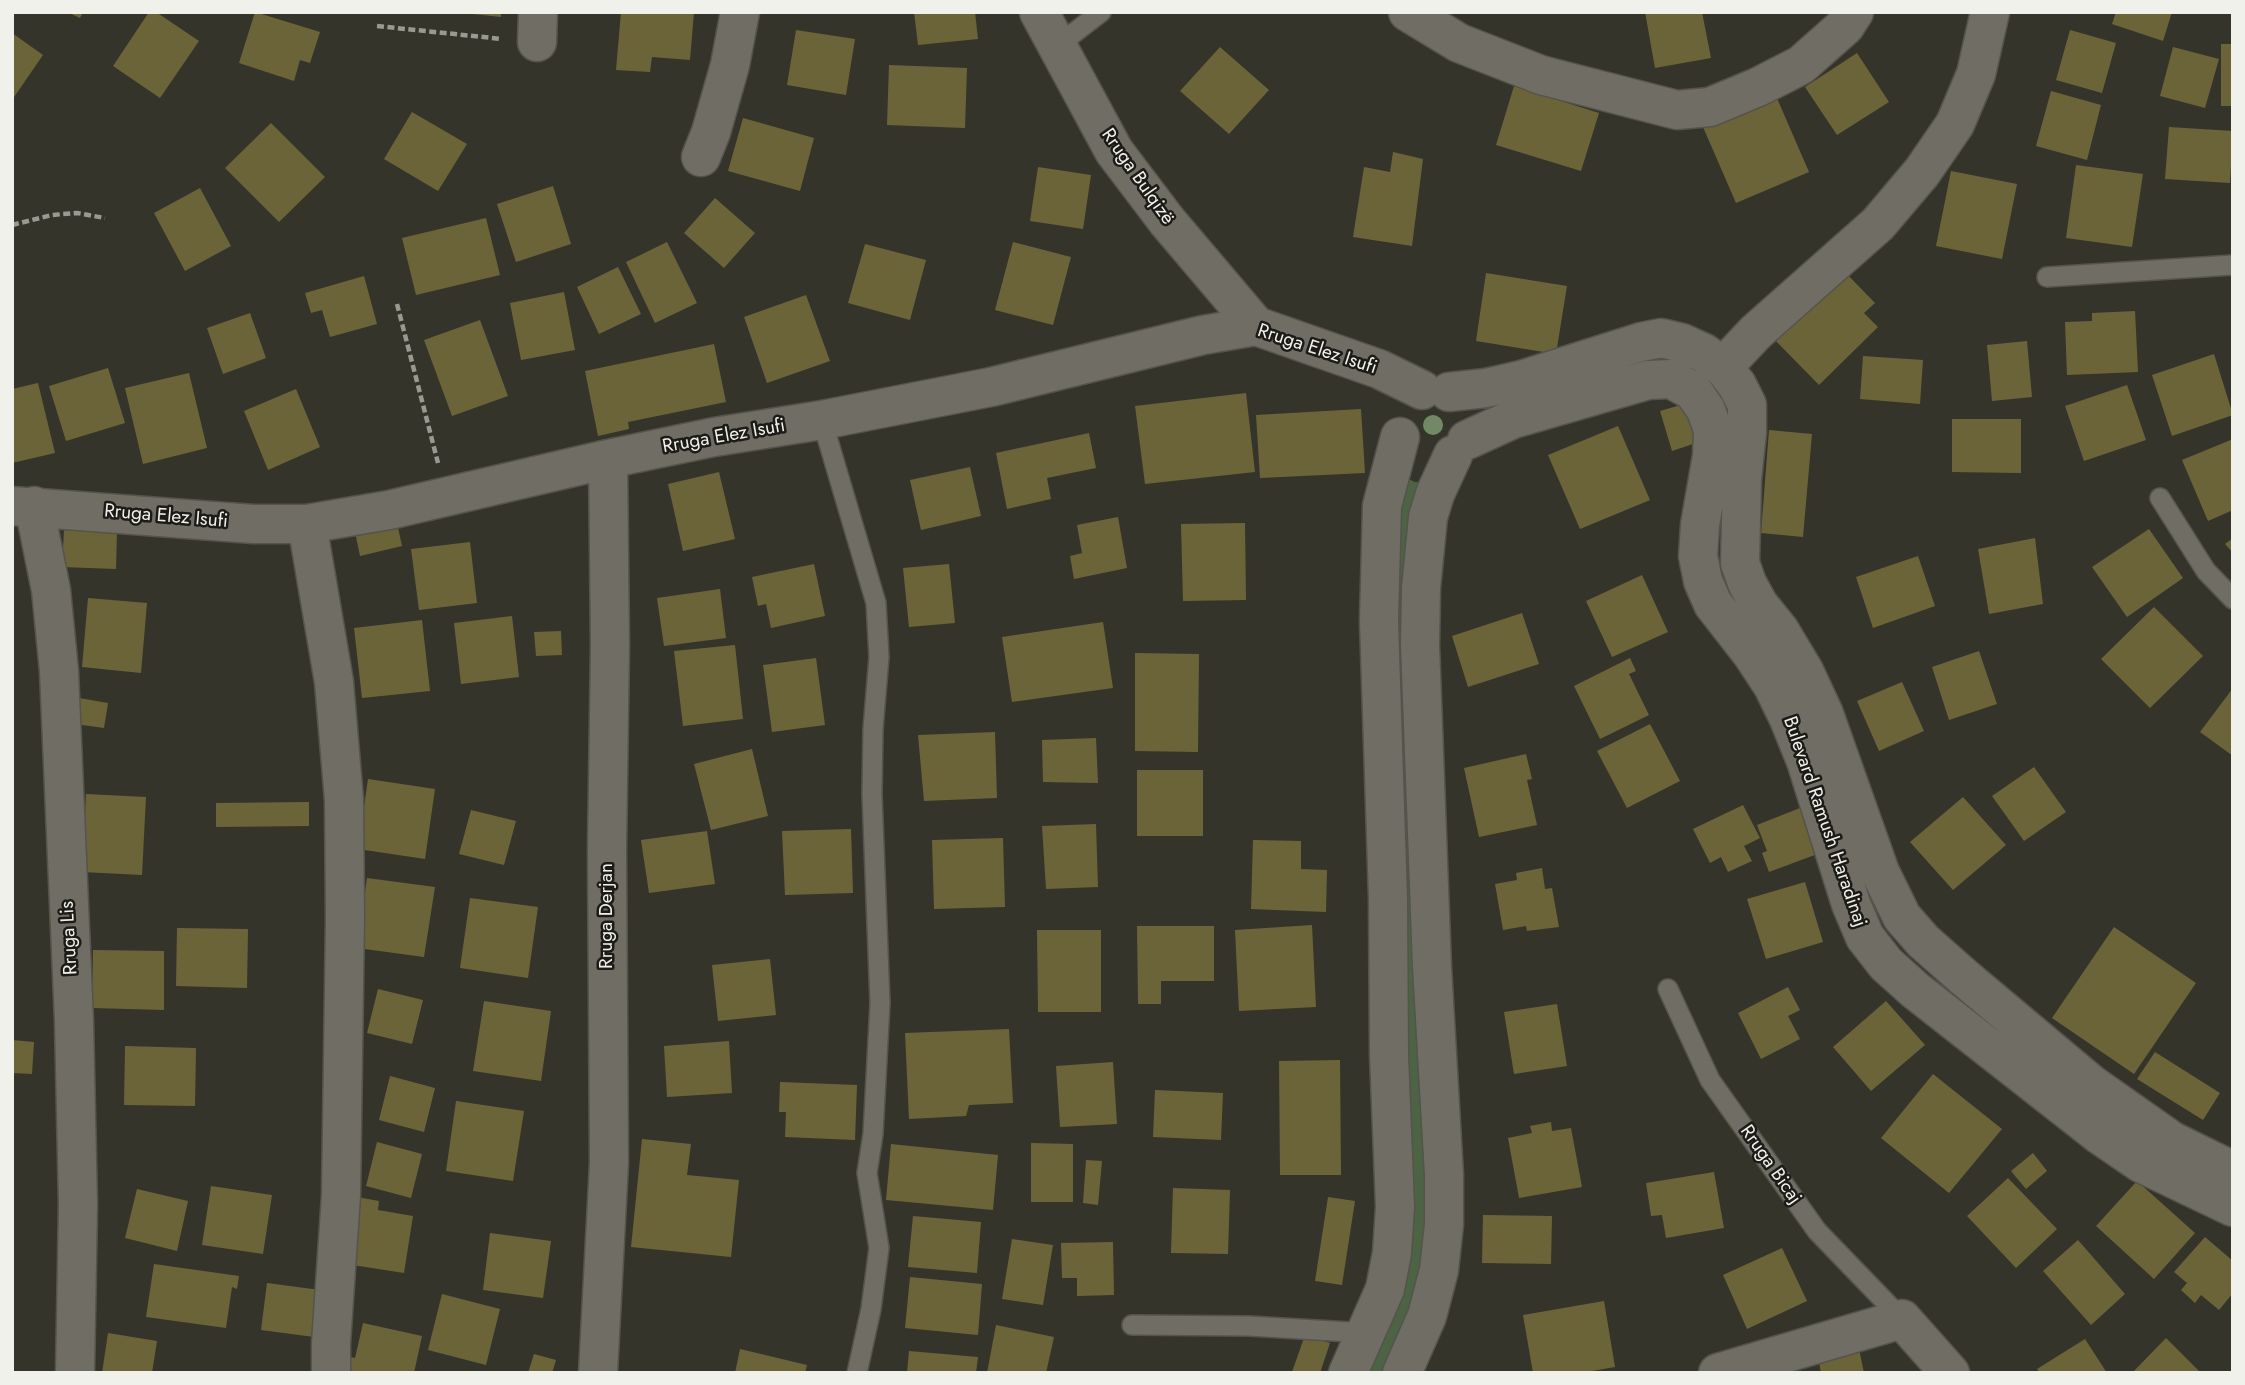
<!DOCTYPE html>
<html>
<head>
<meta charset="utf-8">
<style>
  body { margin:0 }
  #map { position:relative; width:2245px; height:1385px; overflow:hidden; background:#35342b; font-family:Jost,sans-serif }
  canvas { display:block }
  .frame { position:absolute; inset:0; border:14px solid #f1f1eb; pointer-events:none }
</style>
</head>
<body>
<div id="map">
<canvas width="2245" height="1385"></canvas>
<div class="frame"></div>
</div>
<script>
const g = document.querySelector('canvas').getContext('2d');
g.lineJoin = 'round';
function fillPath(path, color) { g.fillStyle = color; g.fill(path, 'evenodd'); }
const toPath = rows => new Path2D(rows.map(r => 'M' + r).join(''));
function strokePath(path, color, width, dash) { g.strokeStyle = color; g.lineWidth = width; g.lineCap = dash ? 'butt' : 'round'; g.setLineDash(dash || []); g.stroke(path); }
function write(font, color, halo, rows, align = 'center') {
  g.font = font + ' Jost,sans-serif'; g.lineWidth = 5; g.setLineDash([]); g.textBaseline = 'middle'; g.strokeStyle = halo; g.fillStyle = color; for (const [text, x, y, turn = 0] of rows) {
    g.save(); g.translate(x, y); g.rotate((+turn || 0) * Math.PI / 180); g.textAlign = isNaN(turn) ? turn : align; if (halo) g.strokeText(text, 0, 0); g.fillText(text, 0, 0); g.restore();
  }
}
fillPath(toPath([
  [1404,477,1415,482,1424,482,1430,1202,1420,1279,1388,1373,1363,1373,1375,1345,1395,509]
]), '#4d6444');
fillPath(toPath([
  [67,12,83,12,80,18],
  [149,12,156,12,199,41,160,98,113,66],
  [255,12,320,32,310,63,300,60,294,81,239,63],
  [473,12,501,12,501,17,473,14],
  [621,12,694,12,690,60,652,57,650,72,616,70],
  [914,12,975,12,978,39,918,45],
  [1645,12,1702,12,1711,58,1655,68],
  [2116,12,2172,12,2163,41,2112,24],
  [796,30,855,39,846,95,787,85],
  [2070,30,2116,43,2102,93,2056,80],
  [12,33,43,55,12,100],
  [2221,44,2233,44,2233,106,2221,106],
  [1220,47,1269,90,1229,134,1180,91],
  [2173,47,2219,59,2205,108,2160,96],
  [1857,53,1889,102,1837,135,1805,87],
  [889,65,967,68,965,128,887,125],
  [1514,86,1599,113,1581,171,1496,145],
  [2051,91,2101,105,2087,160,2036,146],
  [1776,96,1809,172,1736,203,1703,127],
  [412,112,467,144,438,191,384,159],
  [743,118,814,138,800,191,728,171],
  [271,123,325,177,279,222,225,168],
  [2169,127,2233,131,2230,183,2165,179],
  [1393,152,1423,159,1412,246,1353,237,1364,167,1390,172],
  [2076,165,2143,174,2132,247,2066,238],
  [1038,167,1091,175,1083,229,1030,221],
  [1951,171,2017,184,2002,259,1936,246],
  [553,186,571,244,516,262,497,204],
  [200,188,231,246,185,271,154,213],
  [715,198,755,233,724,268,684,233],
  [486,218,500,275,416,295,402,238],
  [667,242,697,303,655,323,626,262],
  [1013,242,1071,257,1053,325,995,310],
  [865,244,926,260,910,320,848,303],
  [618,267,641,314,599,334,577,287],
  [1840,267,1875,303,1864,313,1878,327,1819,385,1770,335],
  [1486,273,1567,286,1556,354,1476,341],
  [364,276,377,324,330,337,322,310,311,313,305,293],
  [564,292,575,350,521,360,510,303],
  [806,295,830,361,767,383,744,317],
  [2135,311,2138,372,2067,375,2065,322,2092,321,2092,313],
  [250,313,266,358,223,374,207,328],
  [480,320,508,396,452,416,424,340],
  [2027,341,2032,397,1992,401,1987,345],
  [714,344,726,402,628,422,629,429,598,436,585,371],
  [2214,354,2233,415,2172,436,2152,375],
  [1863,356,1923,360,1920,404,1860,399],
  [108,368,125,423,66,441,49,386],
  [189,373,207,448,143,464,125,388],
  [38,383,55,453,12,463,12,389],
  [2127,385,2146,440,2084,461,2065,406],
  [296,389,320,447,268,470,244,411],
  [1246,393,1255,472,1145,484,1135,406],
  [1684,404,1696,443,1672,451,1660,411],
  [1361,409,1365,473,1260,478,1256,415],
  [1952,419,2021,419,2021,473,1952,472],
  [1618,426,1650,500,1580,529,1548,455],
  [1769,430,1812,434,1803,537,1761,533],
  [1089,433,1096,468,1047,478,1051,499,1007,509,996,453],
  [2233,439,2233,510,2208,521,2182,460],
  [970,467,981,516,921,530,910,480],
  [719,472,735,539,683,551,668,484],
  [1118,517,1127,568,1074,579,1070,556,1082,553,1077,525],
  [397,523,402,546,360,556,355,532],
  [1245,523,1246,600,1183,601,1181,524],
  [2149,529,2183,578,2127,617,2092,567],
  [64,530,117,531,116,569,62,567],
  [2035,538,2043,604,1989,614,1978,549],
  [2233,538,2233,553,2225,544],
  [470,542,477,603,419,610,411,549],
  [1918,556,1935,606,1873,628,1856,577],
  [814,564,825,616,771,628,766,604,758,606,752,577],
  [949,564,955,623,909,627,903,568],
  [1642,575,1668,632,1612,657,1586,601],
  [720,589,726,638,664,646,657,598],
  [88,598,147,603,141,673,82,667],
  [2154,607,2203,656,2150,708,2101,659],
  [1522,613,1539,664,1468,687,1452,636],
  [512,616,519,677,461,684,454,623],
  [422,620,430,691,362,698,354,628],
  [1103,622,1113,688,1012,702,1002,637],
  [561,631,562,655,536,656,534,632],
  [735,645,743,719,683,726,674,651],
  [1979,651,1997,704,1949,720,1932,667],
  [1135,653,1199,654,1198,752,1135,751],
  [816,658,825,725,772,732,763,665],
  [1630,658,1636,671,1629,674,1649,715,1600,739,1574,686],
  [1902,682,1924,731,1879,751,1857,701],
  [2233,688,2233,756,2200,732],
  [79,698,108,703,104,728,75,724],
  [1650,724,1680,781,1627,808,1597,751],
  [995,732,997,798,924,801,918,735],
  [1096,738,1098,783,1043,782,1042,740],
  [752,749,768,816,711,830,694,764],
  [1526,754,1532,779,1527,780,1537,825,1479,837,1464,768],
  [2034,767,2066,812,2024,841,1992,796],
  [1137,770,1203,770,1203,836,1137,836],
  [368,779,435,789,425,859,358,849],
  [86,794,146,797,142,875,82,872],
  [1963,797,2006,845,1953,890,1910,842],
  [309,802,309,826,216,827,216,803],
  [1743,805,1760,838,1744,846,1752,861,1728,872,1721,857,1710,863,1693,829],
  [1805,806,1828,850,1769,872,1762,853,1767,851,1757,825],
  [471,810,516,821,504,865,459,854],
  [1096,824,1098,887,1046,889,1042,826],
  [851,829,853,893,785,895,782,831],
  [707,831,715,884,649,893,641,840],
  [1003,838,1005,907,934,909,932,840],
  [1253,840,1301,841,1301,869,1327,870,1326,912,1251,909],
  [1542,868,1545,889,1552,888,1559,927,1527,931,1526,926,1503,930,1495,884,1517,880,1516,873],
  [367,878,435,887,424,957,357,948],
  [1805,882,1823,942,1766,959,1747,899],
  [470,898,538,907,528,978,460,968],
  [1312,925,1316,1007,1239,1011,1235,930],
  [1137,926,1214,926,1214,981,1161,981,1161,1004,1138,1004],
  [2114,927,2196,983,2134,1074,2052,1018],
  [177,928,248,929,247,988,176,986],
  [1037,930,1101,930,1101,1012,1038,1012],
  [93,950,164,951,164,1010,92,1008],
  [770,959,776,1015,718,1021,712,965],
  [1788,987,1800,1010,1788,1016,1800,1039,1761,1059,1738,1013],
  [378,989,423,1000,412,1044,367,1033],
  [484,1001,551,1011,541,1081,473,1071],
  [1886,1001,1925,1045,1871,1091,1833,1047],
  [1557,1004,1567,1066,1514,1074,1504,1012],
  [1009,1029,1013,1103,969,1105,966,1116,909,1119,905,1033],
  [12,1040,34,1042,32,1074,12,1073],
  [729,1041,732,1093,667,1097,664,1046],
  [125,1046,196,1048,195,1106,124,1105],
  [2155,1052,2220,1093,2203,1120,2137,1079],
  [1340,1060,1341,1175,1280,1175,1279,1061],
  [1113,1062,1117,1124,1060,1127,1056,1066],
  [1933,1074,2002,1129,1949,1193,1881,1138],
  [390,1076,435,1088,424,1132,379,1120],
  [780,1082,857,1085,855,1140,785,1137,786,1112,779,1112],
  [1155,1090,1223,1093,1221,1140,1153,1137],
  [456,1101,524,1111,513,1181,446,1171],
  [1551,1122,1552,1131,1571,1128,1582,1187,1519,1198,1508,1138,1532,1133,1530,1126],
  [642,1139,691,1144,687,1175,739,1180,731,1257,631,1247],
  [377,1142,422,1154,411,1198,366,1186],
  [1031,1143,1073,1144,1073,1202,1031,1202],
  [891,1144,998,1155,993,1210,886,1200],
  [2033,1153,2047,1171,2026,1189,2011,1171],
  [1086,1160,1102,1161,1098,1205,1083,1203],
  [1714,1172,1724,1228,1666,1238,1662,1215,1651,1216,1646,1183],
  [2008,1178,2057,1229,2016,1268,1967,1216],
  [2137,1181,2195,1233,2154,1279,2096,1226],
  [211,1186,272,1195,263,1254,202,1245],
  [1173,1188,1230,1190,1228,1254,1171,1253],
  [137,1189,188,1201,177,1251,125,1238],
  [357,1197,379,1201,378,1210,413,1216,404,1273,346,1264],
  [1328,1197,1355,1201,1342,1285,1315,1281],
  [1483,1215,1552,1216,1551,1264,1482,1263],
  [913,1216,981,1222,977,1273,908,1267],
  [490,1233,551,1241,543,1298,483,1290],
  [2205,1237,2233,1261,2233,1293,2219,1310,2201,1295,2195,1303,2181,1290,2187,1283,2174,1272],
  [1012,1239,1053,1245,1043,1305,1002,1299],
  [2078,1240,2125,1294,2091,1325,2043,1271],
  [1113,1242,1114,1295,1077,1296,1077,1278,1062,1278,1061,1243],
  [1782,1248,1807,1301,1747,1329,1723,1275],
  [154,1264,239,1276,237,1289,232,1287,226,1328,146,1317],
  [910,1277,982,1284,978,1335,905,1328],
  [267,1283,320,1290,314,1337,261,1330],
  [442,1294,500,1309,486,1365,428,1350],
  [1604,1301,1615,1367,1581,1373,1533,1373,1523,1315],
  [363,1323,422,1336,414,1373,341,1373,345,1356,355,1358],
  [996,1325,1054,1337,1046,1373,987,1373],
  [108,1333,157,1341,152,1373,102,1373],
  [1305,1335,1330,1343,1320,1373,1292,1372],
  [2166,1338,2201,1373,2132,1373],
  [2085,1339,2107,1373,2040,1373,2037,1369],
  [1858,1344,1864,1373,1821,1373,1817,1351],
  [740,1349,807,1365,805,1373,735,1373],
  [909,1351,978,1357,976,1373,907,1373],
  [534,1354,556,1360,552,1373,528,1373]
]), '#6c6439');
const service = toPath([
  [1057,46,1101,12],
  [2047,277,2233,265],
  [822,420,876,603,879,657,873,729,872,794,880,1003,873,1134,867,1173,879,1248,871,1309,857,1373],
  [2160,498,2206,571,2233,599],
  [1668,989,1710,1080,1817,1231,1902,1319],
  [1132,1325,1249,1326,1367,1333]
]);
const minor = toPath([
  [1039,12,1114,151,1167,221,1256,326],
  [1408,12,1459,43,1541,75,1677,110,1710,107,1758,87,1801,65,1845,26,1854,12],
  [537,42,538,12],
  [701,157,711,132,730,65,740,12],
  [1723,367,1756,332,1878,224,1922,172,1955,124,1976,74,1990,12],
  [34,506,51,590,59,671,74,1021,78,1205,75,1373],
  [307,524,334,682,344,800,345,918,341,1196,331,1343,331,1373],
  [1718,1373,1902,1319,1950,1373]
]);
const tertiary = toPath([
  [1449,392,1486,388,1521,380,1641,342,1661,338,1682,343,1704,353,1723,367,1737,385,1747,405,1747,432,1742,479,1740,563,1747,583,1759,605,1780,631,1804,671,1824,714,1880,872,1902,917,1923,941,1966,979,2091,1084,2172,1141,2233,1171],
  [1467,440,1513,419,1648,380,1671,379,1693,391,1706,410,1713,430,1712,456,1700,525,1698,556,1703,581,1713,604,1752,654,1773,686,1789,719,1806,761,1851,904,1865,937,1886,964,1915,990,2100,1135,2141,1163,2233,1207],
  [12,506,253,524,307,524,389,510,608,459,714,437,822,420,991,387,1203,335,1256,326,1379,369,1422,390],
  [598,1373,609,1163,607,849,610,646,608,459],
  [1348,1373,1385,1289,1392,1253,1395,1207,1389,1054,1388,898,1379,621,1382,506,1400,437],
  [1402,1373,1427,1316,1439,1270,1444,1224,1444,1175,1432,967,1420,645,1421,588,1428,517,1435,494,1453,455]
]);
strokePath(service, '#54534c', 22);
strokePath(minor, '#54534c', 41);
strokePath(tertiary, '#54534c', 41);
strokePath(toPath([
  [377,26,502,39],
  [12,225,52,215,77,213,105,218],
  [397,304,438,463]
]), '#999991', 4.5, [7, 3.5]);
strokePath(service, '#6f6d64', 19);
strokePath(minor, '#6f6d64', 38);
strokePath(tertiary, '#6f6d64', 38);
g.fillStyle = '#738965';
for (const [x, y] of [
  [1433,425]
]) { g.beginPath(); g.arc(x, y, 10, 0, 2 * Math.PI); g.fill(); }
write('19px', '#f1f1eb', '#1c1b17', [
  ["Rruga Bulqizë",1137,177,55],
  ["Rruga Elez Isufi",1317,350,18],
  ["Rruga Elez Isufi",724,437,-10],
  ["Rruga Elez Isufi",166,517,5],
  ["Bulevard Ramush Haradinaj",1824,822,71],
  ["Rruga Derjan",607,916,-90],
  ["Rruga Lis",70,938,-93],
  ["Rruga Bicaj",1770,1165,55]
]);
</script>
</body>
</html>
